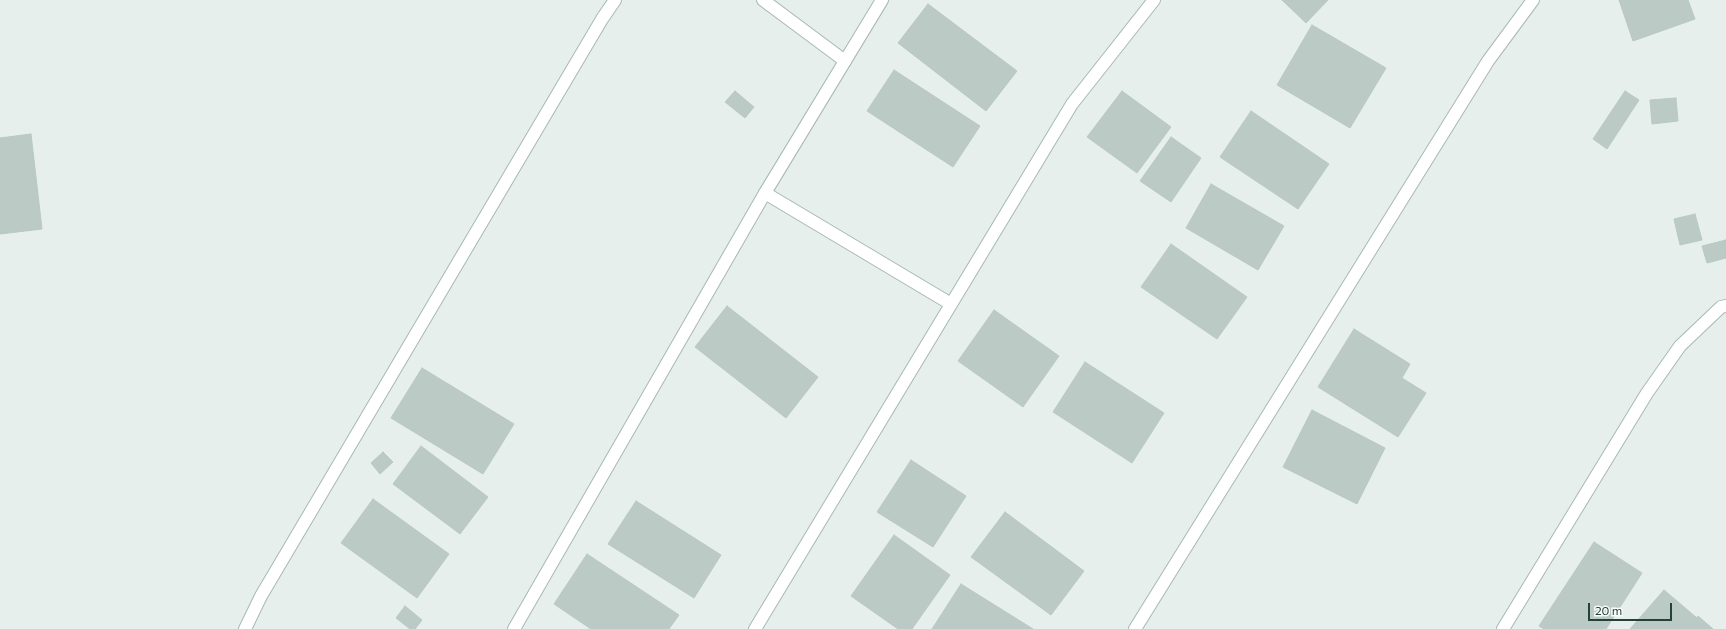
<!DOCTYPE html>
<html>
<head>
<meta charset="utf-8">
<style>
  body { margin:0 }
  #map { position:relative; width:1726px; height:629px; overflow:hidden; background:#e6efeb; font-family:Commissioner,sans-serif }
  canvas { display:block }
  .scale { position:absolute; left:1588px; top:603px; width:84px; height:18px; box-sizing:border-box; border:2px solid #24423a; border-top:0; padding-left:5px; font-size:12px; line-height:14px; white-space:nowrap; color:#24423a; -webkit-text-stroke:3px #f7fbf9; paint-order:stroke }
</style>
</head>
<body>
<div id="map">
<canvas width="1726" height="629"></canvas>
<div class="scale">20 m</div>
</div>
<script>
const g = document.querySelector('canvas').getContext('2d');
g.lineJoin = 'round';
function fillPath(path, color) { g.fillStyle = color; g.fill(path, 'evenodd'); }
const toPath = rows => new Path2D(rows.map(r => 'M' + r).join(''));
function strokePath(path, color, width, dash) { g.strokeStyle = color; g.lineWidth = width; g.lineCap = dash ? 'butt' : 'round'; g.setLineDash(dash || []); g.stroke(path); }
const building = toPath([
  [1282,0,1328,0,1306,23,1282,0],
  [1619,0,1688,0,1695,19,1633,41,1619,0],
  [928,4,1017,71,986,111,898,43,928,4],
  [1312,25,1386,68,1350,128,1277,85,1312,25],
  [894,70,980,126,953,167,867,111,894,70],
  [735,91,754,107,745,118,725,102,735,91],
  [1122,91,1171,127,1137,173,1087,137,1122,91],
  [1625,91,1639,100,1607,149,1593,139,1625,91],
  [1676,98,1678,121,1652,124,1650,100,1676,98],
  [1251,111,1329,164,1298,209,1220,157,1251,111],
  [31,134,42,229,0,234,0,138,31,134],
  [1171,137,1201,158,1171,202,1140,181,1171,137],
  [1211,184,1284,226,1258,270,1186,228,1211,184],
  [1695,214,1702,240,1680,245,1674,219,1695,214],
  [1726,240,1726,258,1707,263,1702,246,1726,240],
  [1171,244,1247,297,1217,339,1141,287,1171,244],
  [727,306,818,377,786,418,695,347,727,306],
  [994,310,1059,356,1023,407,958,361,994,310],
  [1354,329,1410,364,1402,378,1426,393,1398,437,1318,387,1354,329],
  [1085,362,1164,413,1132,463,1053,412,1085,362],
  [422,368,514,424,483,474,391,418,422,368],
  [1312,410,1385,448,1357,504,1283,467,1312,410],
  [421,446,488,497,460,534,393,484,421,446],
  [383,452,393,462,380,474,371,463,383,452],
  [911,460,966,496,933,547,877,512,911,460],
  [373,499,449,554,417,598,341,543,373,499],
  [636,501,721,555,694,598,608,544,636,501],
  [1005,512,1084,571,1051,615,971,557,1005,512],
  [894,535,950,575,912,629,898,629,851,596,894,535],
  [1594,542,1642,573,1606,629,1544,629,1539,626,1594,542],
  [587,554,679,615,669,629,591,629,554,604,587,554],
  [961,584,1033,629,932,629,961,584],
  [1664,590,1697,618,1698,616,1713,629,1630,629,1664,590],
  [405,606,422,620,415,629,410,629,396,618,405,606]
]);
fillPath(building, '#bbcac4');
strokePath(building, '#b8c9c2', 1);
const minor = toPath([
  [763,0,845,61],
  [765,193,951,304],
  [245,629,261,596,602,19,615,0],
  [755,629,1072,104,1154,0],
  [1135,629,1488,61,1533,0],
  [1503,629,1647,393,1680,346,1721,307,1726,306]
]);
const tertiary = toPath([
  [514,629,765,193,882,0]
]);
strokePath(minor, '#a8b8b2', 14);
strokePath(tertiary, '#a8b8b2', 14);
strokePath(minor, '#fff', 12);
strokePath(tertiary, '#fff', 12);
</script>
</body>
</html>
